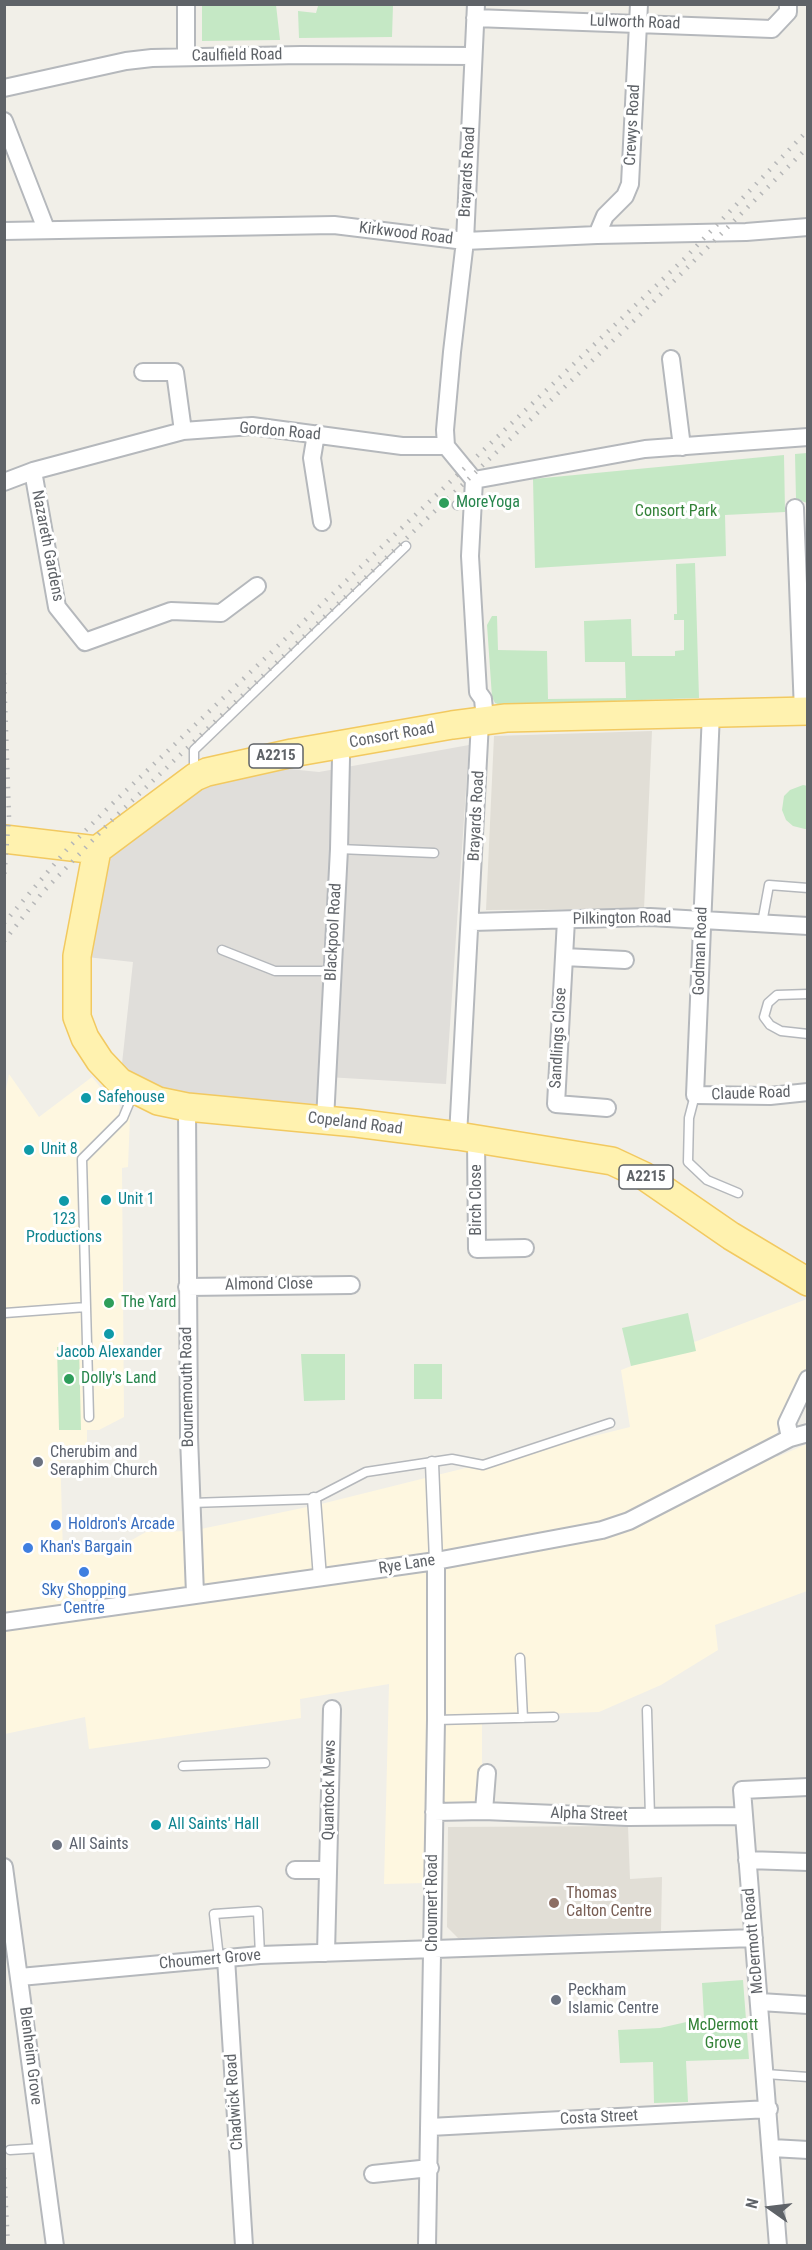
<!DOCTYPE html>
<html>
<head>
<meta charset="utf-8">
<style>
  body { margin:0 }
  #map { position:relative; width:812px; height:2250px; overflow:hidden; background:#f1efe8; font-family:"Roboto Condensed",sans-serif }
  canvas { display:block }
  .frame { position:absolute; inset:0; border:6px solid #5f6368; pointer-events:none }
  .north { position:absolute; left:740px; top:2178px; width:60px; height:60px; -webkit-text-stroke:4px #fff; paint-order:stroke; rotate:284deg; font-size:16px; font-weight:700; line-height:24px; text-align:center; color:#5f6368 }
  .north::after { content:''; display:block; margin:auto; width:21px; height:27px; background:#5f6368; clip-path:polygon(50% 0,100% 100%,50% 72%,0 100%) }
</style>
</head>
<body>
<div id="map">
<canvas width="812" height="2250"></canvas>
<div class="frame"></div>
<div class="north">N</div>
</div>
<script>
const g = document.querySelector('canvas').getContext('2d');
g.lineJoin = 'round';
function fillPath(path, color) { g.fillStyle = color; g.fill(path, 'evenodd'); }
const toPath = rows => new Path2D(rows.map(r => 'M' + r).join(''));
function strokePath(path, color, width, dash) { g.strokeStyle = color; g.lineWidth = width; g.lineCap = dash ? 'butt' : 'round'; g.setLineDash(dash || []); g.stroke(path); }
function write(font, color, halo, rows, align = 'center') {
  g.font = font + ' "Roboto Condensed",sans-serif'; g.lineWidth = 6; g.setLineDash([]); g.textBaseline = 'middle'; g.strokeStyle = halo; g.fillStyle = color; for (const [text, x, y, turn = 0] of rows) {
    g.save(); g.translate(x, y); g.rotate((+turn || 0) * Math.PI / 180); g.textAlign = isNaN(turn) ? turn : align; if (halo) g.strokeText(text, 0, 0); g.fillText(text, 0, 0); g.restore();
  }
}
fillPath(toPath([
  [9,1074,39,1117,92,1077,111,1100,120,1106,119,1112,130,1116,128,1167,122,1168,124,1417,99,1430,87,1430,87,1445,60,1446,63,1555,121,1546,146,1532,191,1531,317,1505,630,1427,621,1370,807,1299,807,1369,786,1419,777,1431,777,1457,807,1444,807,1591,715,1625,718,1650,661,1685,599,1712,482,1716,482,1804,425,1803,425,1883,384,1884,389,1684,300,1699,301,1718,89,1749,85,1717,5,1734,4,1099]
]), '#fef7e0');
fillPath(toPath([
  [469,745,446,1084,327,1077,325,1120,120,1082,133,962,77,956,97,850,195,777,279,768,319,772]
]), '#e0deda');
fillPath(toPath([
  [652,731,644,909,486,910,494,736],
  [628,1826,630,1879,662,1877,661,1931,458,1938,447,1927,448,1827]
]), '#e1ded6');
fillPath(toPath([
  [202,5,276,5,280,40,202,41],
  [323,5,393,5,392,37,299,38,298,11,316,13,318,6],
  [807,453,808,453,807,503,796,499,795,454],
  [784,455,785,512,725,515,726,556,535,568,533,479],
  [695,563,699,698,500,705,495,703,492,697,487,625,492,616,497,616,498,650,547,651,548,699,626,698,625,662,585,662,584,621,631,619,632,656,675,656,675,651,684,650,684,620,674,620,674,614,677,614,676,564],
  [803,785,808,786,807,829,805,829,793,826,786,820,782,810,784,796,790,790],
  [688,1313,696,1351,631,1366,622,1328],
  [79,1346,81,1430,59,1430,57,1347],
  [301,1354,345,1354,345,1400,304,1401],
  [414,1364,442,1364,442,1399,414,1399],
  [743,1980,749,2059,686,2061,688,2102,654,2103,653,2062,620,2063,618,2030,660,2028,704,2018,702,1983]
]), '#c5e8c5');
const service = toPath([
  [457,505,473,498],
  [194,773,194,750,406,546],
  [339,849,434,853],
  [762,923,769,885,808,888],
  [222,950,275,971,331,971],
  [808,994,777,995,768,1003,764,1017,770,1025,781,1031,808,1034],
  [695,1095,689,1118,688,1162,707,1180,738,1193],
  [86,1307,89,1417],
  [5,1313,86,1307,82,1159,123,1118,133,1094],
  [191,1503,314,1499,366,1472,452,1459,483,1465,610,1423],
  [520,1658,523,1718],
  [647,1710,650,1817],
  [436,1720,554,1717],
  [183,1766,265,1763],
  [219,1958,214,1914,258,1911,260,1955],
  [766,2074,808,2077],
  [10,2150,42,2148]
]);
const pedestrian = toPath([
  [432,1463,436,1561],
  [314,1499,320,1578]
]);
const minor = toPath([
  [475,18,772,29,788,12,788,4],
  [186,57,186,4],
  [4,88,126,61,152,58,301,55,473,56],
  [4,121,46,229],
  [4,231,334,225,465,241,597,235,746,232,808,227],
  [597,235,605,216,625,196,630,184,639,4],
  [671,359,682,447],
  [143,372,175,372,183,431],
  [316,434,312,458,322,522],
  [446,446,474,480,470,556,478,692,483,699,484,709,480,722,458,1136],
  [446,446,445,430,452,352,465,241,476,4],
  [33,471,57,607,85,642,171,611,221,613,257,586],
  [474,480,645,449,808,437],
  [4,482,33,471,183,431,252,426,402,446,446,446],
  [795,508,803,711],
  [711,712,695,1095,770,1096,808,1092],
  [566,920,556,1104,607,1108],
  [472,922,650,917,808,926],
  [564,957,625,960],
  [187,1107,189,1437,195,1594],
  [325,1120,339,849,341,758,338,745],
  [476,1138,477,1249,525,1248],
  [187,1287,351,1285],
  [790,1438,787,1423,808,1379],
  [4,1622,436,1561,602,1530,629,1521,790,1438,808,1433],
  [484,1811,487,1773],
  [434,1812,484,1811,628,1817,744,1816],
  [747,1860,808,1862],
  [4,1867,55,2246],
  [295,1870,328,1870],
  [326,1953,332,1709],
  [226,1958,244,2246],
  [20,1977,260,1955,754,1938],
  [760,2002,808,2005],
  [430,2127,769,2109],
  [772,2148,808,2150],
  [373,2174,430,2168],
  [427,2246,436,1720,436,1561],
  [778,2246,742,1790,808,1787]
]);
const primary = toPath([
  [4,839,97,850,195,777,207,772,292,753,452,725,506,718,808,711],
  [97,850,77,956,77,1017,85,1038,100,1061,120,1082,158,1101,187,1107,356,1123,458,1136,612,1161,644,1176,731,1236,808,1282]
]);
strokePath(service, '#b5b8bc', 11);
strokePath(pedestrian, '#b5b8bc', 15);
strokePath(minor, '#b5b8bc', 20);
strokePath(primary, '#f2c960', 30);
strokePath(service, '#fff', 8);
strokePath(pedestrian, '#fff', 12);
strokePath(minor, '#fff', 16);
strokePath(primary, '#fff2af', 27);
strokePath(toPath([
  [4,673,9,817,4,879],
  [4,923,69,847,112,804,685,258,808,130],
  [4,941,42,893,113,819,642,313,808,147],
  [4,2168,8,2246]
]), '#b6b7b8', 4.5, [1.5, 8]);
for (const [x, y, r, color] of [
  [444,503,6,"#2e9e5b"],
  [86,1098,6,"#0f9aa8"],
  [29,1150,6,"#0f9aa8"],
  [106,1200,6,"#0f9aa8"],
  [64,1201,6,"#0f9aa8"],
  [109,1303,6,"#2e9e5b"],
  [109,1334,6,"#0f9aa8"],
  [69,1379,6,"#2e9e5b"],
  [38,1462,6,"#6b7280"],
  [56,1525,6,"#3f7fe0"],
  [28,1548,6,"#3f7fe0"],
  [84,1572,6,"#3f7fe0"],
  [156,1825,6,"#0f9aa8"],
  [57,1845,6,"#6b7280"],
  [554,1903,6,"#8d6e63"],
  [556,2000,6,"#6b7280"]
]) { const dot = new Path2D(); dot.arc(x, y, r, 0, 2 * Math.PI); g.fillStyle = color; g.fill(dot); strokePath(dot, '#fff', 2); }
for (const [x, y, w] of [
  [276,756,54],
  [646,1177,54]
]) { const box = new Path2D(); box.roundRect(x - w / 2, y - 12, w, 24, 4.5); g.fillStyle = '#fff'; g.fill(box); strokePath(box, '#5f6368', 1.5); }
write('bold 15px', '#5f6368', null, [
  ["A2215",276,756],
  ["A2215",646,1177]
]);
write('16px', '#5f6368', '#fff', [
  ["Lulworth Road",635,23,2],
  ["Caulfield Road",237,56,-1],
  ["Crewys Road",633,125,-87],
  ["Brayards Road",468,172,-87],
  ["Kirkwood Road",406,234,7],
  ["Gordon Road",280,432,5],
  ["Nazareth Gardens",47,546,79],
  ["Consort Road",392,736,-10],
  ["Brayards Road",477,816,-87],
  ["Pilkington Road",622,919,-1],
  ["Blackpool Road",334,932,-87],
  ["Godman Road",701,951,-88],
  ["Sandlings Close",559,1038,-87],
  ["Claude Road",751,1094,-2],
  ["Copeland Road",355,1124,7],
  ["Birch Close",477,1200,-90],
  ["Almond Close",269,1285,-1],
  ["Bournemouth Road",188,1387,-91],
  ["Rye Lane",407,1565,-9],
  ["Quantock Mews",330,1790,-89],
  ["Alpha Street",589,1815,2],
  ["Choumert Road",433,1903,-90],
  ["McDermott Road",754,1941,-95],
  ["Choumert Grove",210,1960,-5],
  ["Blenheim Grove",30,2056,83],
  ["Chadwick Road",235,2102,-94],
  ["Costa Street",599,2118,-3]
]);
write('16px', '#27864d', '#fff', [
  ["MoreYoga",456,503],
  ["The Yard",121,1303],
  ["Dolly's Land",81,1379]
], 'left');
write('16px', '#348238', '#fff', [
  ["Consort Park",676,512],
  ["McDermott",723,2026],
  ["Grove",723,2044]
]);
write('16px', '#0d838f', '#fff', [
  ["Safehouse",98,1098],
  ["Unit 8",41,1150],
  ["Unit 1",118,1200],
  ["123",64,1220,"center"],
  ["Productions",64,1238,"center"],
  ["Jacob Alexander",109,1353,"center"],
  ["All Saints' Hall",168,1825]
], 'left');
write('16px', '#5b616d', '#fff', [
  ["Cherubim and",50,1453],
  ["Seraphim Church",50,1471],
  ["All Saints",69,1845],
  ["Peckham",568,1991],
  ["Islamic Centre",568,2009]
], 'left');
write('16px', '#366cbe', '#fff', [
  ["Holdron's Arcade",68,1525],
  ["Khan's Bargain",40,1548],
  ["Sky Shopping",84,1591,"center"],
  ["Centre",84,1609,"center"]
], 'left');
write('16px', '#785e54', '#fff', [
  ["Thomas",566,1894],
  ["Calton Centre",566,1912]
], 'left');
</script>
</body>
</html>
